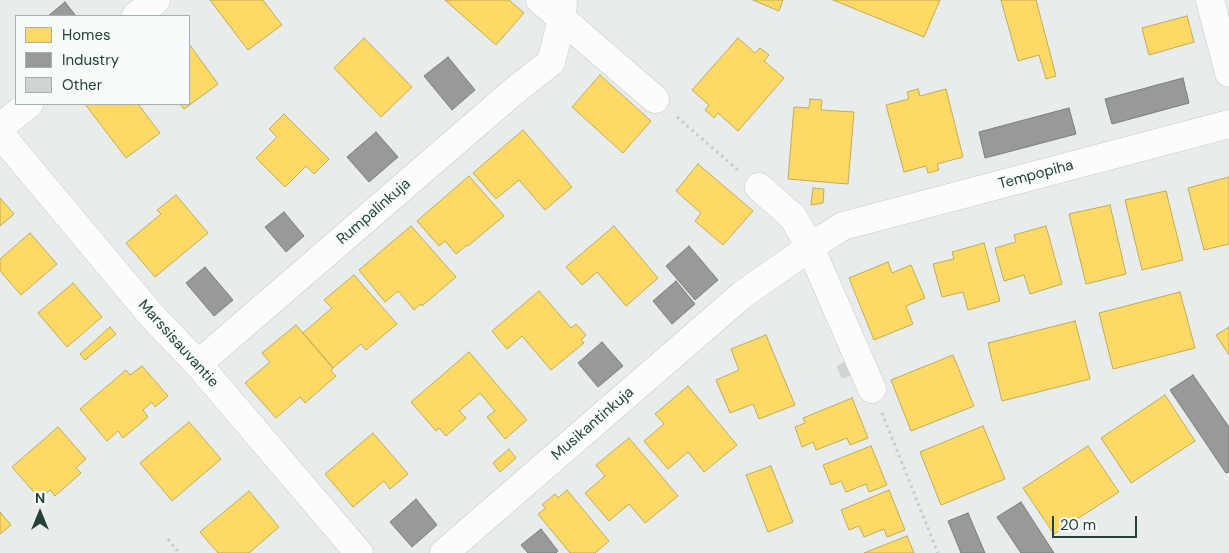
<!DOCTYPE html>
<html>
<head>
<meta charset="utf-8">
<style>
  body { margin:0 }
  #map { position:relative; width:1229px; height:553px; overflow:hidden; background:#e8edeb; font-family:"DM Sans",sans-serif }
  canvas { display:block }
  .legend { position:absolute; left:15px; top:15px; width:175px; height:90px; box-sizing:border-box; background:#f7fbf9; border:1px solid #a3b1ad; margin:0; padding:6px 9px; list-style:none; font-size:15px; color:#24423a }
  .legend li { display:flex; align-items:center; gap:10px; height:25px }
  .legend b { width:25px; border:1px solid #a3b1ad }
  .north { position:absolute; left:15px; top:488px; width:50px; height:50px; -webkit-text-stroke:4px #f7fbf9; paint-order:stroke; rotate:0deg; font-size:14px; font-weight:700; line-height:20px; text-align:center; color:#24423a }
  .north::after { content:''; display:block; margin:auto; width:18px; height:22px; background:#24423a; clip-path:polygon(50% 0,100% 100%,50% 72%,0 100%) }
  .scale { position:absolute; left:1052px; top:516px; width:85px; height:22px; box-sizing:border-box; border:2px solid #24423a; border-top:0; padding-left:6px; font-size:15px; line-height:18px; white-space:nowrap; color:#24423a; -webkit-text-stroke:4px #f7fbf9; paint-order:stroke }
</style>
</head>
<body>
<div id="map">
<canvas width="1229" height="553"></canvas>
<ul class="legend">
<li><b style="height:14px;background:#ffd966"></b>Homes</li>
<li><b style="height:14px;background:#999"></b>Industry</li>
<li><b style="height:14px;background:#cfd4d2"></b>Other</li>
</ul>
<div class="north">N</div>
<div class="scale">20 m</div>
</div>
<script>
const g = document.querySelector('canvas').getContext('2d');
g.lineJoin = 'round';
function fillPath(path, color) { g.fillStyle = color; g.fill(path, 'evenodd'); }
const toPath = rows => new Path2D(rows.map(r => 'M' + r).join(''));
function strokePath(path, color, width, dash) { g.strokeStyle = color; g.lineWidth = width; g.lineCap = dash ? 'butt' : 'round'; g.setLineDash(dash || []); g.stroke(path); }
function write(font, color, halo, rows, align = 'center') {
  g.font = font + ' "DM Sans",sans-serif'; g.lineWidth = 5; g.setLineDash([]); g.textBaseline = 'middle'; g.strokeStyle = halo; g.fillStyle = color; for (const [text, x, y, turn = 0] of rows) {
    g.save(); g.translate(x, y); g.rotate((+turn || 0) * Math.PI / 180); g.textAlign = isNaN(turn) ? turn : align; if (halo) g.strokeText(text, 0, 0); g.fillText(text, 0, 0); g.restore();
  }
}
const homes = toPath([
  [210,0,263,0,282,25,248,50,210,0],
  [445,0,509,0,524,13,496,45,445,0],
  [753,0,783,0,779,11,753,0],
  [833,0,940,0,924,37,833,0],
  [1001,0,1036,0,1056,76,1046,79,1039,55,1018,61,1001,0],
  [1187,16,1194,42,1149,55,1142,28,1187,16],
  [364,38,412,87,381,117,334,68,364,38],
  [738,38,755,53,760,48,769,55,764,61,784,78,738,131,718,113,714,118,705,110,709,105,692,90,738,38],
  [189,44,218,84,184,109,180,104,189,104,189,44],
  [600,75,651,121,623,153,572,107,600,75],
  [918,89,920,96,946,89,963,157,937,164,939,170,928,173,926,166,904,172,886,105,909,99,907,92,918,89],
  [810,99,822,100,821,110,854,112,848,184,788,179,794,107,809,108,810,99],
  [85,104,138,104,160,133,126,158,85,104],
  [284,114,329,159,314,174,306,166,285,187,256,158,277,137,269,129,284,114],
  [523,130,572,187,545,210,519,180,496,199,473,173,523,130],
  [698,164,753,211,723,245,695,221,701,213,676,191,698,164],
  [469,176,504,216,468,246,467,245,456,254,445,241,439,246,417,221,469,176],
  [1229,177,1229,244,1204,250,1188,188,1229,177],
  [813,188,824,189,823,203,811,205,813,188],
  [1166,191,1183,260,1142,270,1125,200,1166,191],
  [176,195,208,233,155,277,126,243,161,214,157,210,176,195],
  [0,198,14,214,0,226,0,198],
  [1110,205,1126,274,1086,284,1069,214,1110,205],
  [411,226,456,277,422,306,421,304,414,310,398,291,385,302,359,270,411,226],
  [614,226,658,278,626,306,597,272,582,285,566,267,614,226],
  [1046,226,1062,284,1030,294,1024,275,1004,281,995,248,1016,242,1014,235,1046,226],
  [30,233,57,264,21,295,0,271,0,259,30,233],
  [984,243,1000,301,968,310,963,292,942,297,933,264,954,259,952,252,984,243],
  [888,262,892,273,911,265,925,298,906,306,913,324,874,340,849,278,888,262],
  [354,275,397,324,366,350,361,344,333,368,303,333,332,308,324,300,354,275],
  [73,283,102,317,67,347,38,313,73,283],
  [539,291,571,328,576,324,586,335,581,340,584,343,551,370,522,336,507,349,492,331,539,291],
  [1180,292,1195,348,1113,369,1099,313,1180,292],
  [1075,321,1090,379,1002,401,988,343,1075,321],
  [296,325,333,368,331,371,336,376,305,403,300,397,276,418,245,383,270,362,262,353,296,325],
  [110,327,116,334,85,360,80,354,110,327],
  [1229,327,1229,355,1216,335,1229,327],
  [766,335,795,405,759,419,753,404,730,413,716,380,739,370,731,349,766,335],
  [469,352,527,420,505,439,487,417,495,411,480,393,459,411,466,418,446,436,439,428,436,431,411,402,469,352],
  [953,355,974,406,911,431,891,380,953,355],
  [142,366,168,396,155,407,152,402,143,410,148,417,123,438,118,431,107,441,80,409,126,370,130,375,142,366],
  [688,386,737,445,704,472,688,452,668,469,644,441,664,424,655,414,688,386],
  [1165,395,1195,441,1131,483,1101,438,1165,395],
  [852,398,868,438,850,445,847,438,816,450,813,442,802,447,795,427,805,423,803,418,852,398],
  [189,422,221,459,172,501,140,463,189,422],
  [983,426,1005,479,941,505,920,452,983,426],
  [58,427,86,459,76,468,81,473,55,496,50,490,40,499,12,467,58,427],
  [373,433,408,474,390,489,384,481,353,507,325,474,373,433],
  [629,438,678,496,645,523,629,504,609,521,585,493,605,476,596,465,629,438],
  [871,446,887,485,869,492,866,484,846,492,841,481,831,485,823,465,871,446],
  [1088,446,1119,492,1054,534,1023,488,1088,446],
  [509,449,516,458,500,472,493,463,509,449],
  [771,466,793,522,768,532,746,475,771,466],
  [567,490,609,541,595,553,570,553,538,514,546,508,542,505,555,494,558,498,567,490],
  [889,490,905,530,887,537,884,529,864,537,859,526,849,530,841,510,889,490],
  [249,491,279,527,249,553,218,553,200,532,249,491],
  [0,512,11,525,0,534,0,512],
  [907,536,914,553,864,553,907,536]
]);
fillPath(homes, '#ffd966');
strokePath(homes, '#bdac59', 1);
const industry = toPath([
  [65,2,76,16,48,16,65,2],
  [448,57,475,90,452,110,424,76,448,57],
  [1183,78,1189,103,1112,124,1105,99,1183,78],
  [1069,108,1076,134,985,158,979,132,1069,108],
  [376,132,398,157,369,182,347,157,376,132],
  [284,212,304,236,286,252,265,227,284,212],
  [689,246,718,280,695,300,666,266,689,246],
  [205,267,233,300,214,316,186,283,205,267],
  [676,281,695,304,672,324,653,301,676,281],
  [602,342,623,366,598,387,578,363,602,342],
  [1193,375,1229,427,1229,472,1226,473,1170,390,1193,375],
  [416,499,437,525,412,547,390,522,416,499],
  [1021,502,1054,553,1021,553,997,517,1021,502],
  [968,513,985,553,961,553,948,521,968,513],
  [541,529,558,551,556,553,528,553,521,545,541,529]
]);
fillPath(industry, '#999');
strokePath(industry, '#767f7c', 1);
const building = toPath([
  [846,362,851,375,842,378,837,366,846,362]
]);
fillPath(building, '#cfd4d2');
strokePath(building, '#d1d6d4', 1);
const minor = toPath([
  [540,0,655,99],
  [1210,0,1229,73],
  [136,16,156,0],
  [0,127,29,104],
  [0,134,152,316,198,364,209,377,359,553],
  [759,187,793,217,810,247,872,389],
  [198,364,513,92,551,62,562,18,563,0],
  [444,553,742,295,810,247,843,226,1229,124]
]);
strokePath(minor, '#c5cac8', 29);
strokePath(toPath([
  [677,117,738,170],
  [882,413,938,553],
  [168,539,179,553]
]), '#c3ccca', 3, [2.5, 4]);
strokePath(minor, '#fcfcfc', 28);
write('15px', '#24423a', '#f7fbf9', [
  ["Tempopiha",1036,175,-15],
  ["Rumpalinkuja",374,212,-41],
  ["Marssisauvantie",178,344,48],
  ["Musikantinkuja",593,424,-41]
]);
</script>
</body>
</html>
